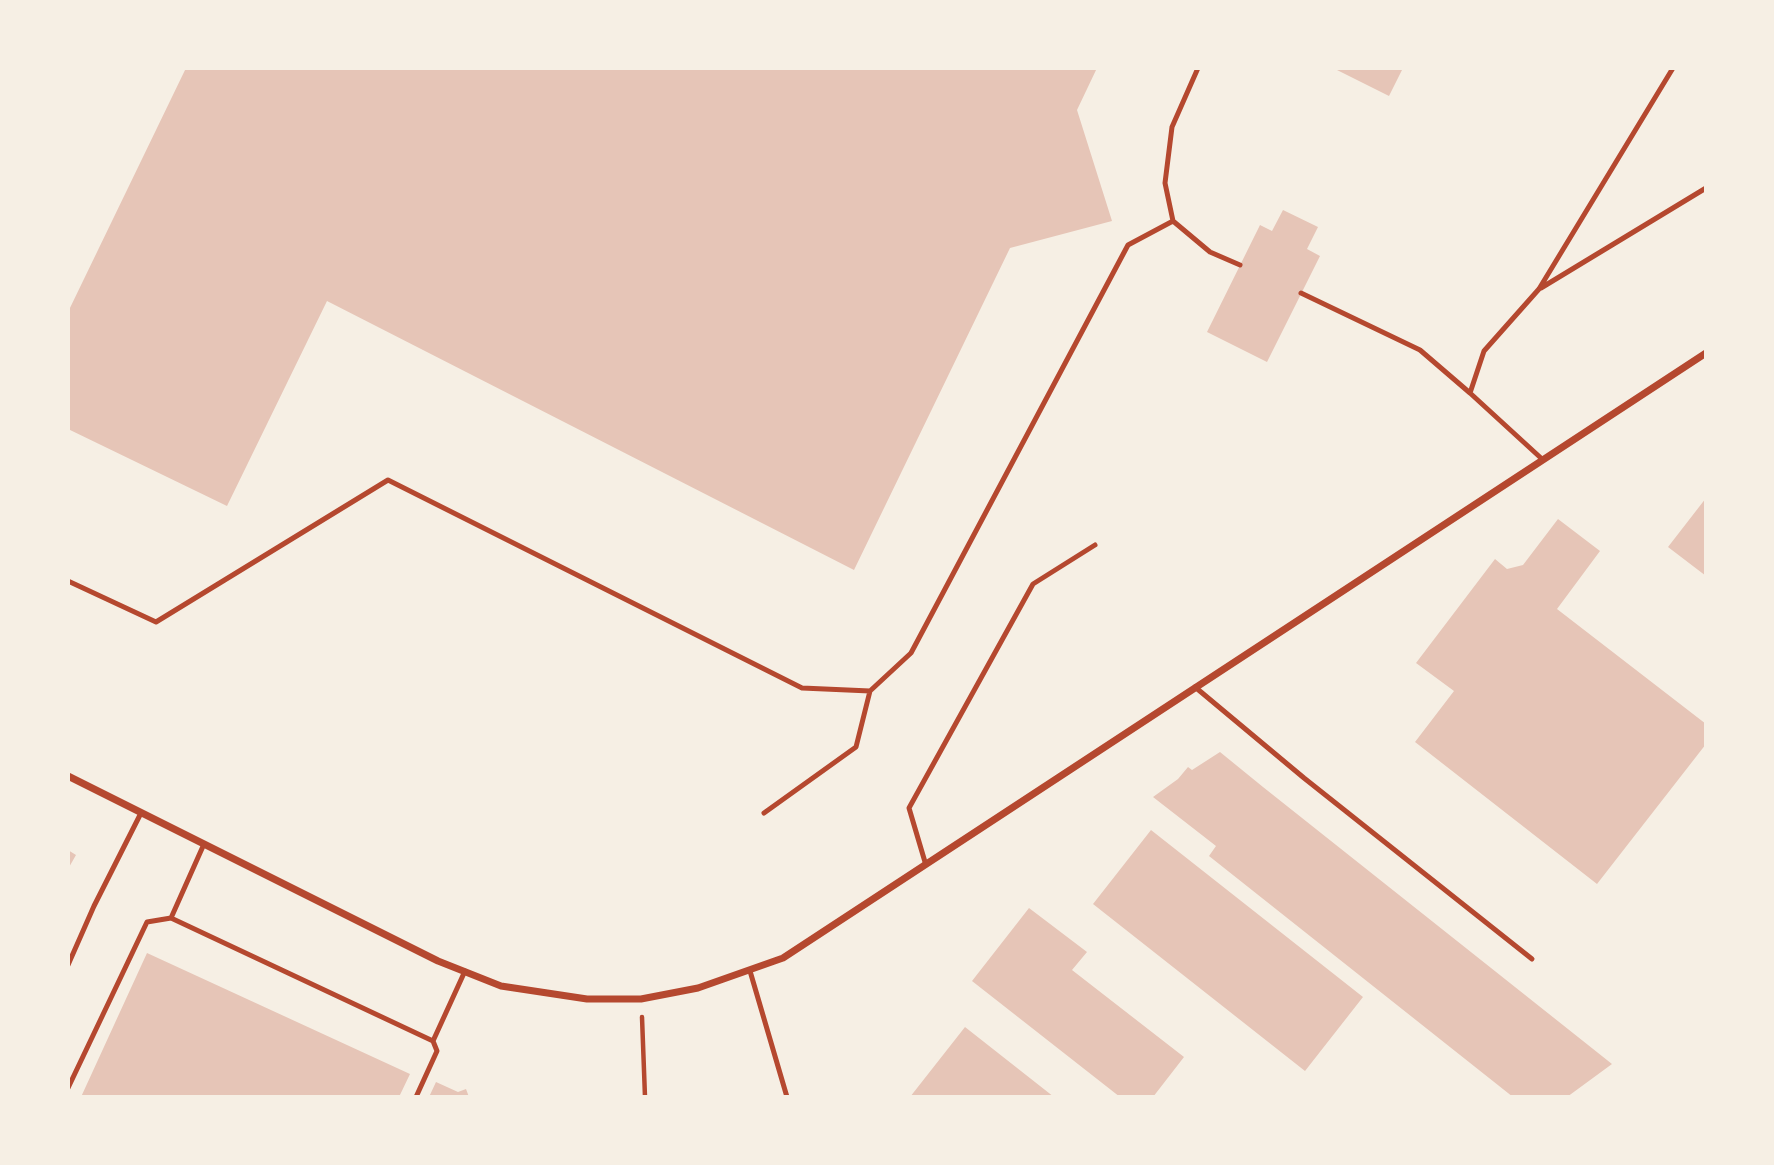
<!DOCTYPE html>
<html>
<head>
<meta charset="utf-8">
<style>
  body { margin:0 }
  #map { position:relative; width:1774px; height:1165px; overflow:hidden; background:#f6efe4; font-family:"Fira Sans",sans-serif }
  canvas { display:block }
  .frame { position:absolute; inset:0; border:70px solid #f6efe4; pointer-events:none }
</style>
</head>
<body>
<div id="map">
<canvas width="1774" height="1165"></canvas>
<div class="frame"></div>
</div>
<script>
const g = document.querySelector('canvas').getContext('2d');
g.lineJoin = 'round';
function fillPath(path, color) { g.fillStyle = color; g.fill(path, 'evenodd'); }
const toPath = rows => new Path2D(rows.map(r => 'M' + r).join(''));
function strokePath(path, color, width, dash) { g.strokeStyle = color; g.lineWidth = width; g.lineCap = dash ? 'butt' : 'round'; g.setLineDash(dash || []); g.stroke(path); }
fillPath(toPath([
  [186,68,1097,68,1077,110,1112,221,1010,248,854,570,327,301,227,506,68,429,68,312],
  [1333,68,1403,68,1389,96],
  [1283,210,1318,227,1307,249,1320,256,1267,362,1207,332,1260,225,1272,231],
  [1706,498,1706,576,1668,547],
  [1558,519,1600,551,1557,609,1706,724,1706,744,1597,884,1415,742,1454,691,1416,663,1495,559,1507,569,1523,565],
  [1220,752,1263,787,1612,1064,1567,1097,1513,1097,1209,856,1216,846,1153,797,1178,779,1188,767,1192,770],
  [1151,830,1363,997,1305,1071,1093,904],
  [68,850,76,855,68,869],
  [1029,908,1087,952,1072,970,1184,1057,1153,1097,1120,1097,972,981],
  [147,953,410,1074,399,1097,81,1097],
  [965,1027,1054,1097,910,1097],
  [436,1082,458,1092,466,1089,469,1097,429,1097]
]), '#e6c5b7');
strokePath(toPath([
  [642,1017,645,1097]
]), '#b5482f', 4.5);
strokePath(toPath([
  [1198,68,1172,127,1165,183,1173,221,1210,252,1240,265],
  [1541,288,1706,188],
  [1301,293,1420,350,1470,393],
  [1542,459,1470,393,1484,351,1539,289,1673,68],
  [68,581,156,622,388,480,802,688,870,691,911,653,1128,245,1173,221],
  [1195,687,1304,778,1532,959],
  [764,813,856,747,870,691],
  [204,844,171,918,433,1041,465,971],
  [925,862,909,808,1033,584,1095,545],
  [68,965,94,906,141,813],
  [750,971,787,1097],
  [68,1088,147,922,171,918],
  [416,1097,437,1051,433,1041]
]), '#b5482f', 5);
strokePath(toPath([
  [68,776,438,961,501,986,587,999,641,999,698,988,783,958,1706,353]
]), '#b5482f', 7);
</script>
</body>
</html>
